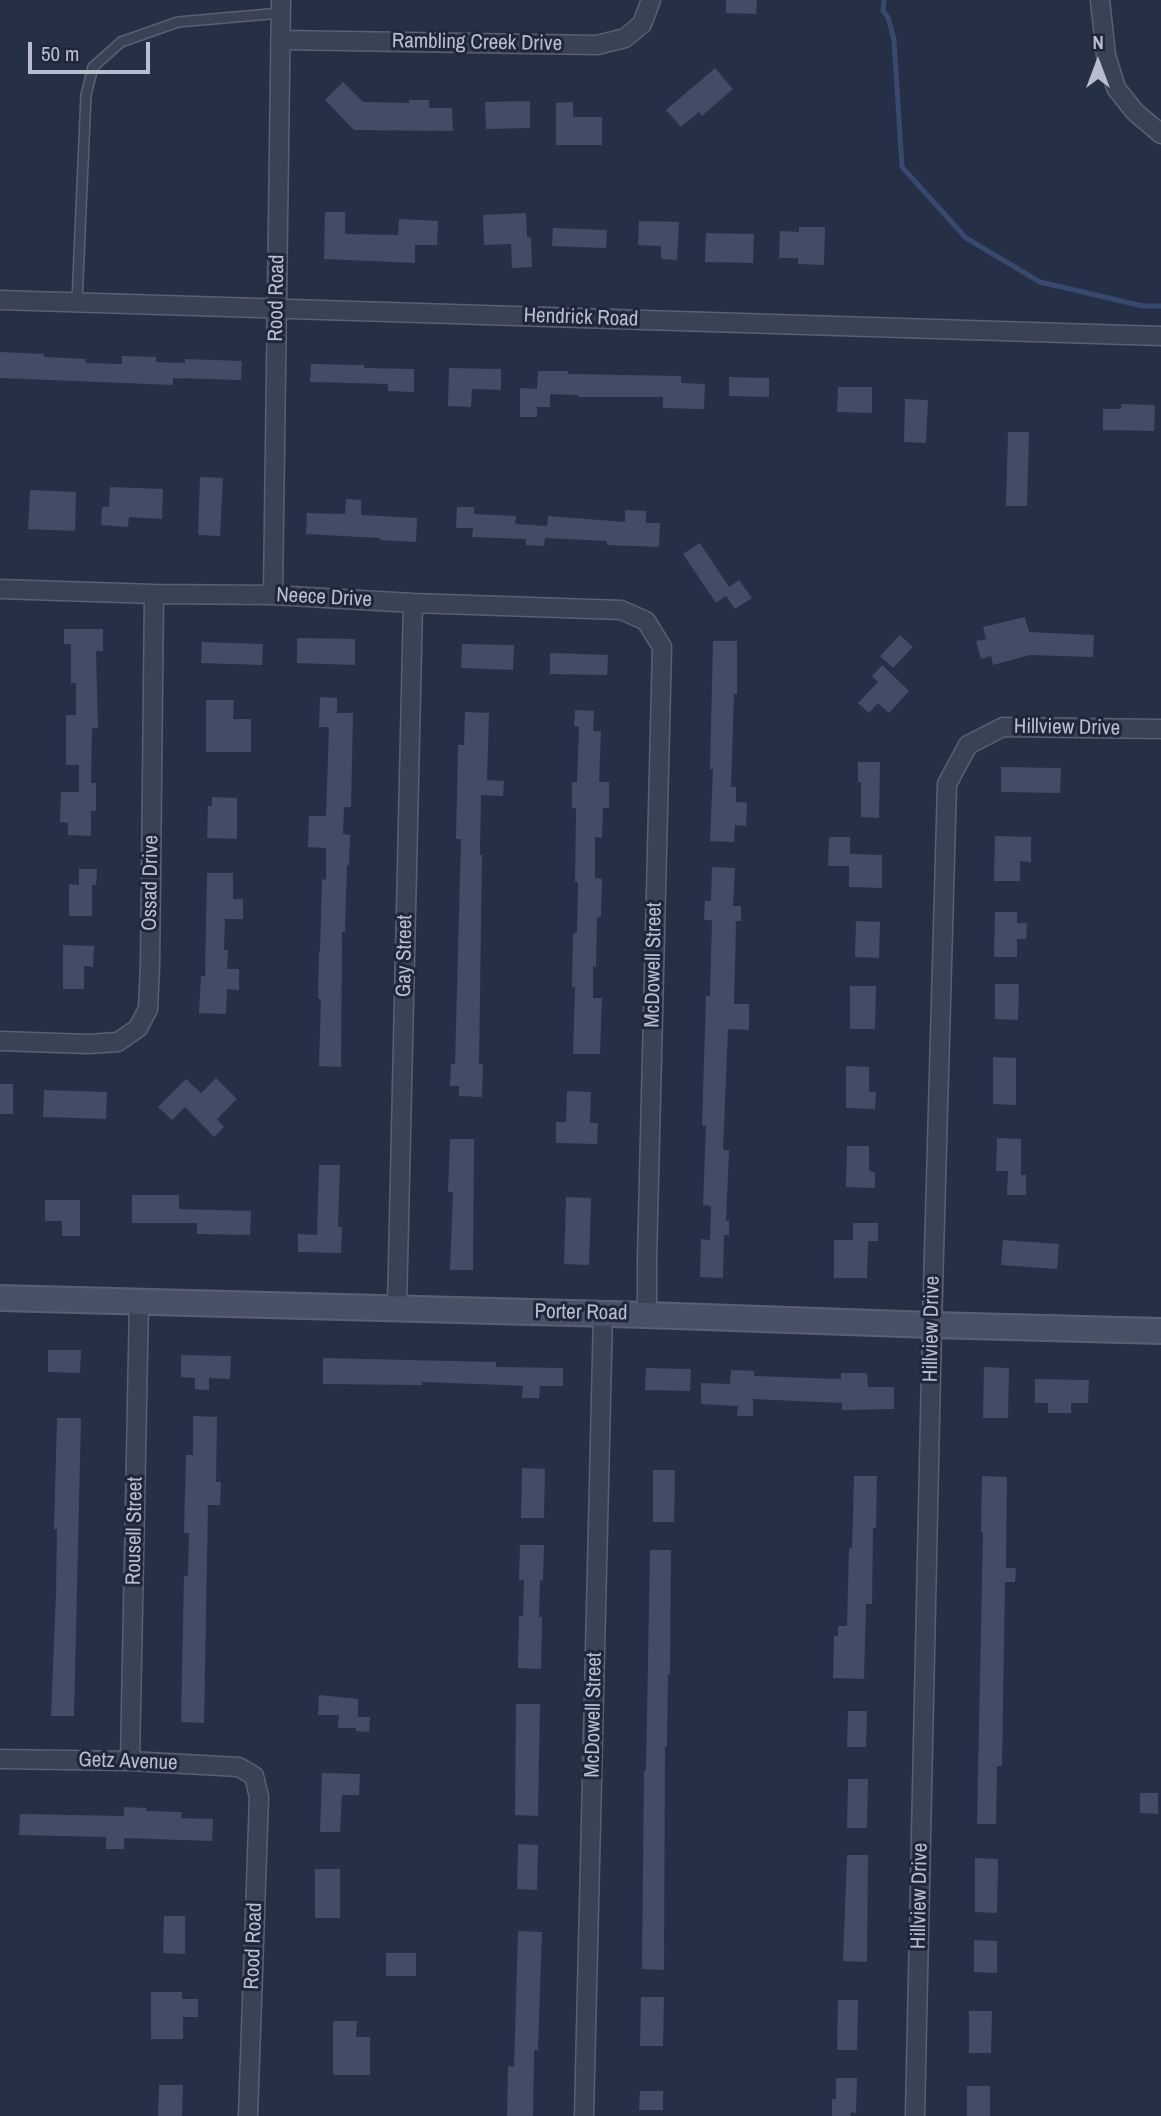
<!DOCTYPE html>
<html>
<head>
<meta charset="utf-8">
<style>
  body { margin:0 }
  #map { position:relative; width:1161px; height:2116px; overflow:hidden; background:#253046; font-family:"Archivo Narrow",sans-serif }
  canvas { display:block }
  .north { position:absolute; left:1063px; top:28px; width:70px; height:70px; -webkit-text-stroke:5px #1e273b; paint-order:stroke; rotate:0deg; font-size:19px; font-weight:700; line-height:28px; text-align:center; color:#b8bece }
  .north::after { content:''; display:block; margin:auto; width:24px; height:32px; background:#b8bece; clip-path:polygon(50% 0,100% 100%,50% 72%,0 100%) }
  .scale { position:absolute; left:28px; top:42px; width:122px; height:32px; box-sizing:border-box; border:4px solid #b8bece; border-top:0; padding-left:9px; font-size:21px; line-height:24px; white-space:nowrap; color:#b8bece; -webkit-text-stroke:5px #1e273b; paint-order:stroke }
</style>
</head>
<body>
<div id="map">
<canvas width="1161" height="2116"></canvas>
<div class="north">N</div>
<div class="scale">50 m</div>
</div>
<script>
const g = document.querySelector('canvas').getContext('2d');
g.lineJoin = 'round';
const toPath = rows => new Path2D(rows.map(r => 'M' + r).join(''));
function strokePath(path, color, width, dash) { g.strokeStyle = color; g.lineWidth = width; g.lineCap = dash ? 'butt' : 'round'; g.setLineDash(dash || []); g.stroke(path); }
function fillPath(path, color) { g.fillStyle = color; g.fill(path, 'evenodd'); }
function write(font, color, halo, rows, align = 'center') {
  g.font = font + ' "Archivo Narrow",sans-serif'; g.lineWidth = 6; g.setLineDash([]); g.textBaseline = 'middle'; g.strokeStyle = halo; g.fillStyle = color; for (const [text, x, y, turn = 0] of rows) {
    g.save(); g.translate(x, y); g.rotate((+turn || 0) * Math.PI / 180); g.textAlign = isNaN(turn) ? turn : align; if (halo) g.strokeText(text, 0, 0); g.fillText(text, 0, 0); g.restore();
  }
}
strokePath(toPath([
  [884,0,883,11,888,17,894,40,902,167,966,238,1040,282,1143,306,1161,306]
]), '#37496e', 5);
fillPath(toPath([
  [726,0,757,0,756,14,726,13],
  [715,68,733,89,702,116,699,112,681,127,666,110],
  [343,82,363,102,409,103,409,100,429,100,429,108,452,108,453,131,354,130,325,100],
  [530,101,530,128,486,129,485,102],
  [573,102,573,117,602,117,602,145,556,145,556,103],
  [325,212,345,212,345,234,398,235,399,219,438,221,437,245,415,245,415,263,324,259],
  [526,213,527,237,531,237,532,267,512,268,511,244,484,245,483,215],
  [639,221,679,222,677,260,661,259,661,246,638,245],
  [799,227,825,227,824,265,798,264,798,258,779,258,780,231,799,232],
  [553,228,607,230,606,248,552,246],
  [706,233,754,234,753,263,705,262],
  [0,352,44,354,44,357,86,359,85,363,122,364,122,356,156,357,156,362,185,363,185,359,242,361,241,380,173,378,173,385,0,378],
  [311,364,364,365,364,368,414,369,414,392,388,391,388,384,310,382],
  [449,368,501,369,501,390,472,389,471,407,448,406],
  [538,371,568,371,568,374,681,376,681,383,705,384,704,409,663,408,663,397,578,397,578,395,550,394,550,407,537,407,537,417,520,417,520,388,537,389],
  [729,377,769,378,769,397,729,396],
  [838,387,872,387,872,413,837,412],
  [905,399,928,400,926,443,904,442],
  [1121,404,1155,405,1154,431,1103,430,1103,409,1121,409],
  [1008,432,1029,432,1027,506,1006,506],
  [200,477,223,478,220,536,198,535],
  [110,487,163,489,162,519,129,517,128,527,101,525,102,507,109,507],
  [30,490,76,492,75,531,28,529],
  [346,499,361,500,361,515,417,518,416,542,380,540,380,538,306,534,307,513,345,514],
  [457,507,474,507,474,514,516,516,515,524,547,526,548,516,625,522,625,510,646,511,646,523,660,523,659,547,607,545,607,541,545,538,544,546,526,545,526,539,472,537,473,528,456,528],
  [700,543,729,587,739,580,752,598,735,609,726,596,716,603,683,554],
  [1025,617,1029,632,1094,635,1093,657,1030,655,993,665,991,656,981,659,976,641,986,639,983,627],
  [64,629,103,629,103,651,96,651,98,728,92,728,91,783,96,783,96,811,91,811,91,836,68,835,68,823,60,822,61,792,79,792,79,765,66,765,66,715,76,715,76,683,71,683,71,644,64,644],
  [900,635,913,647,893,668,880,656],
  [297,638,355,639,355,665,297,663],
  [713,641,737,641,737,694,734,694,731,787,736,787,736,802,747,803,746,826,735,825,734,842,710,841,713,769,710,769],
  [202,642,263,644,262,665,201,663],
  [462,644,514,645,513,670,461,668],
  [550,653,608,655,607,675,550,674],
  [882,665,909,691,889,713,878,703,869,713,858,703,878,682,872,676],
  [320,697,337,698,337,713,353,713,351,807,344,807,343,834,350,835,349,865,347,865,345,932,342,932,341,1067,319,1066,321,999,318,999,319,951,320,951,322,879,326,880,326,848,308,847,309,816,326,816,329,727,319,727],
  [206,700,234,700,233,719,251,719,251,752,206,752],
  [575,710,594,711,593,731,601,731,599,782,609,782,609,808,603,808,602,838,595,837,595,878,602,879,601,917,597,917,596,967,593,966,593,998,602,998,600,1054,573,1054,575,987,572,987,573,933,577,933,578,882,575,882,576,808,572,808,572,782,577,782,579,727,574,726],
  [465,712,489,713,487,780,504,781,503,796,481,795,480,855,482,855,479,1064,483,1064,482,1097,459,1096,459,1086,450,1086,451,1064,455,1064,461,839,456,839,458,745,464,745],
  [858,762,880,762,879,818,861,817,861,782,858,782],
  [1001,767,1061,768,1060,793,1001,792],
  [212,797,237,798,237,839,207,838,208,806,212,806],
  [995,836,1031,837,1031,862,1020,861,1020,881,994,881],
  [829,837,850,837,850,854,882,855,882,888,849,887,849,866,828,866],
  [712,867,735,868,733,906,741,906,741,921,736,921,734,1004,749,1004,749,1030,728,1029,723,1150,729,1150,726,1221,729,1221,729,1235,724,1235,723,1278,700,1277,701,1239,710,1240,711,1206,703,1205,706,1126,702,1125,706,996,710,996,712,920,704,920,705,901,711,901],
  [79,869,97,869,96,885,92,885,92,916,69,916,69,884,79,885],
  [207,873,233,873,233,899,243,899,243,919,225,919,224,950,228,950,227,969,239,969,239,990,227,989,226,1014,199,1013,201,976,205,976],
  [995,912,1017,912,1017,923,1027,923,1026,939,1017,939,1017,957,994,957],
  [856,921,880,922,879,958,855,957],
  [63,945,94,946,93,967,84,966,84,989,63,989],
  [995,984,1019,984,1018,1020,995,1019],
  [850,986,876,986,875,1029,850,1029],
  [993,1057,1016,1058,1016,1105,993,1104],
  [846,1066,869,1067,869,1092,876,1092,875,1109,846,1108],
  [216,1078,237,1099,217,1119,224,1127,214,1137,185,1107,172,1120,158,1107,186,1079,201,1093],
  [0,1084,13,1084,13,1114,0,1114],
  [44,1090,107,1092,106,1119,43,1117],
  [567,1091,591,1092,590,1123,598,1123,597,1144,556,1143,556,1122,566,1122],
  [997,1138,1021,1139,1021,1175,1026,1175,1026,1195,1007,1195,1008,1171,996,1171],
  [450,1139,474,1139,473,1270,450,1270,453,1192,448,1192],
  [847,1146,869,1146,869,1171,875,1172,875,1188,846,1187],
  [319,1165,340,1165,338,1227,342,1227,341,1253,298,1252,298,1234,317,1235],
  [132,1195,179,1195,179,1209,251,1211,250,1235,197,1234,197,1223,132,1223],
  [566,1197,591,1198,589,1265,564,1264],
  [45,1200,80,1200,80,1236,62,1236,62,1221,45,1221],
  [853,1223,878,1223,878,1241,868,1241,867,1278,834,1278,834,1240,853,1240],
  [1003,1240,1059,1244,1057,1269,1001,1265],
  [48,1350,81,1350,80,1373,48,1372],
  [181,1355,231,1356,230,1379,209,1378,209,1390,195,1389,195,1378,181,1377],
  [323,1358,496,1362,496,1367,563,1368,563,1386,540,1386,539,1398,522,1398,523,1386,505,1385,422,1382,422,1385,323,1384],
  [984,1367,1009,1368,1008,1418,983,1418],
  [646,1368,691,1369,690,1391,645,1390],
  [731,1370,754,1371,754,1376,841,1379,841,1373,867,1373,868,1387,894,1387,894,1409,842,1410,842,1403,753,1399,753,1416,737,1416,738,1406,701,1404,701,1383,730,1384],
  [1035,1379,1089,1380,1088,1403,1071,1403,1071,1413,1048,1413,1048,1403,1035,1403],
  [193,1416,217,1417,216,1482,221,1482,220,1505,208,1505,204,1723,181,1722,184,1576,188,1576,189,1533,184,1533,186,1455,193,1455],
  [57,1418,81,1418,74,1716,51,1716,56,1593,57,1529,54,1529],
  [522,1468,545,1469,544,1518,521,1518],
  [653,1470,675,1470,674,1522,653,1522],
  [854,1476,877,1476,876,1528,873,1528,872,1604,866,1604,864,1679,833,1678,834,1636,838,1636,838,1626,847,1626,849,1548,852,1548],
  [982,1476,1007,1477,1006,1568,1016,1568,1015,1582,1005,1582,1002,1766,997,1766,996,1824,977,1824,983,1532,981,1532],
  [520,1545,544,1545,543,1581,540,1580,539,1617,542,1617,541,1669,518,1668,519,1616,523,1616,524,1580,519,1580],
  [650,1550,671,1550,670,1674,668,1674,667,1747,665,1746,664,1970,642,1969,644,1771,646,1771],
  [319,1695,358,1699,358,1717,370,1717,369,1732,356,1731,356,1728,338,1728,339,1715,318,1715],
  [516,1704,540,1704,538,1816,515,1815],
  [848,1711,867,1711,866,1747,847,1747],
  [322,1773,360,1774,359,1795,342,1795,340,1832,320,1832],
  [848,1779,868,1779,867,1828,847,1828],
  [1140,1793,1158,1793,1158,1814,1140,1813],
  [124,1807,146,1808,146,1811,182,1812,181,1818,213,1819,212,1841,124,1838,124,1849,106,1849,106,1837,19,1835,20,1814,124,1816],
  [518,1844,538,1845,537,1890,517,1889],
  [847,1855,868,1855,867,1962,843,1961],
  [975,1858,998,1859,997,1913,975,1912],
  [315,1869,340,1869,340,1918,315,1918],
  [164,1916,185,1916,185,1954,163,1953],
  [518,1931,542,1932,538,2050,534,2050,533,2116,507,2116,508,2066,514,2067],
  [974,1940,997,1941,997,1973,974,1972],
  [386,1953,416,1953,416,1976,386,1976],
  [151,1992,182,1992,182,1999,198,1999,198,2017,183,2017,183,2039,151,2039],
  [641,1997,664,1997,663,2046,640,2046],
  [838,2000,858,2000,857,2050,837,2050],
  [969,2011,992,2011,991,2053,969,2053],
  [333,2021,357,2021,356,2037,370,2037,370,2075,333,2075],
  [836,2078,857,2078,856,2113,851,2112,850,2116,832,2116,832,2099,836,2099],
  [159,2085,183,2085,182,2116,158,2116],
  [967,2086,990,2086,990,2116,967,2116],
  [640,2091,663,2091,663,2110,639,2110]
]), '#424c66');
const lane = toPath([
  [77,302,86,95,93,67,121,42,178,22,281,13]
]);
const street = toPath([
  [1100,0,1106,55,1116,88,1135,112,1161,134],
  [280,40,597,45,625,38,642,24,651,0],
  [0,300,1161,336],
  [0,589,154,594,273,595,413,603,621,610,646,621,662,647,647,1259,647,1315],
  [273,595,281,0],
  [0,1041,88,1044,118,1042,138,1028,148,1009,150,966,154,594],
  [397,1308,413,603],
  [0,1759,130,1761,239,1767,254,1776,259,1797,248,2116],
  [130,1761,139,1302],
  [584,2116,603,1314],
  [915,2116,932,1325,947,784,968,745,1003,727,1161,729]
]);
const secondary = toPath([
  [0,1298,647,1315,932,1325,1161,1331]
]);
strokePath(lane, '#596072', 12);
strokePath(street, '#596072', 21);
strokePath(secondary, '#596072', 28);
strokePath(lane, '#3a4255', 9);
strokePath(street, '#3a4255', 18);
strokePath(secondary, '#485168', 24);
write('21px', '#b8bece', '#1e273b', [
  ["Rambling Creek Drive",477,43,1],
  ["Rood Road",277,298,-89],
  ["Hendrick Road",581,318,2],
  ["Neece Drive",324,598,3],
  ["Hillview Drive",1067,728,1],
  ["Ossad Drive",151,883,-89],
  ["Gay Street",405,956,-89],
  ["McDowell Street",654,965,-89],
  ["Porter Road",581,1313,1],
  ["Hillview Drive",932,1329,-89],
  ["Rousell Street",135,1531,-89],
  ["McDowell Street",594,1715,-89],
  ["Getz Avenue",128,1762,2],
  ["Hillview Drive",920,1896,-89],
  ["Rood Road",254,1946,-88]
]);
</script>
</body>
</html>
